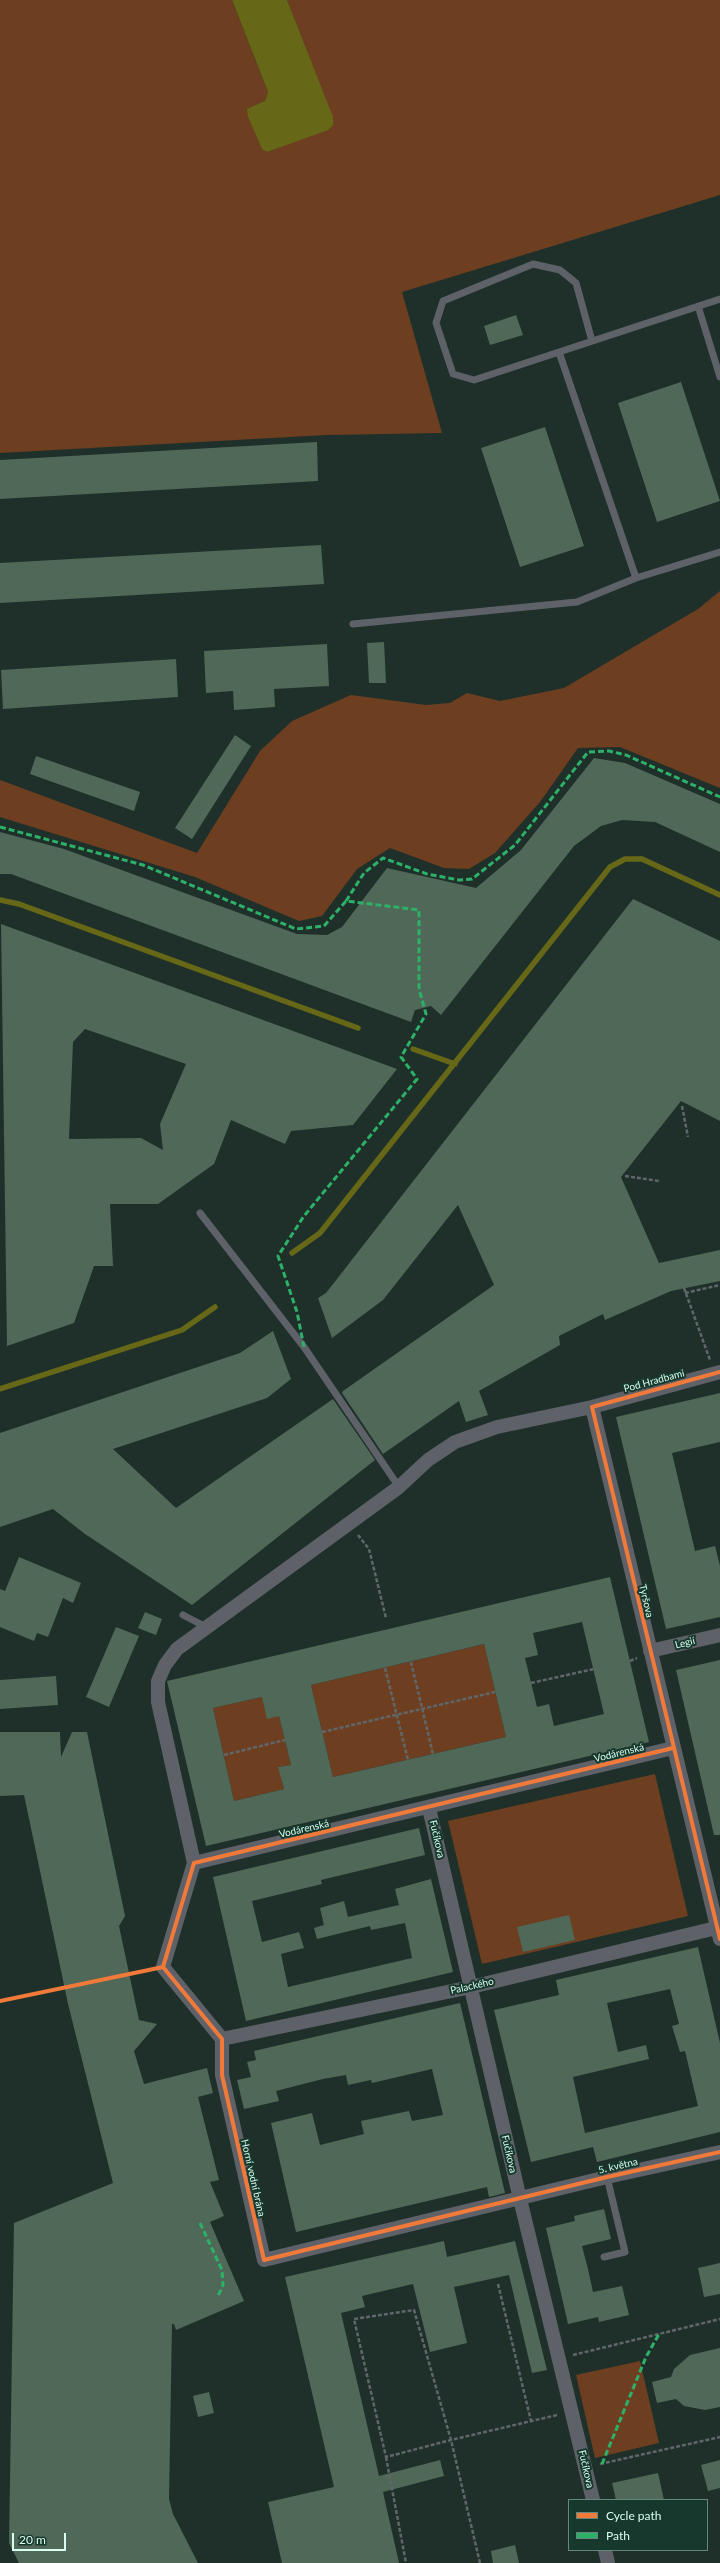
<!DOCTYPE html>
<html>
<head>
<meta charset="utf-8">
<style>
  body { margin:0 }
  #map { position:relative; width:720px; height:2563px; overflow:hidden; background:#1f302a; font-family:Lato,sans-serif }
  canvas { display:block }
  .legend { position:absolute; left:568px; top:2499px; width:140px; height:52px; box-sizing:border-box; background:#17382d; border:1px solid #65877b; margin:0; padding:5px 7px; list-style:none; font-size:12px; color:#d9fef0 }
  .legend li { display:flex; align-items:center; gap:8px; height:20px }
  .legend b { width:20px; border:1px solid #65877b }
  .scale { position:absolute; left:12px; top:2533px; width:54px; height:18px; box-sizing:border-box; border:2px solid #d9fef0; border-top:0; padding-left:5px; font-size:12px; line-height:14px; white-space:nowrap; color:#d9fef0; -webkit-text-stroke:3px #17382d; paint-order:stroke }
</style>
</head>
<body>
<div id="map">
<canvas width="720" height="2563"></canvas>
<ul class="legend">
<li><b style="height:5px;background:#f17a3a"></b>Cycle path</li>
<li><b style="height:5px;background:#2db169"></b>Path</li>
</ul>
<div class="scale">20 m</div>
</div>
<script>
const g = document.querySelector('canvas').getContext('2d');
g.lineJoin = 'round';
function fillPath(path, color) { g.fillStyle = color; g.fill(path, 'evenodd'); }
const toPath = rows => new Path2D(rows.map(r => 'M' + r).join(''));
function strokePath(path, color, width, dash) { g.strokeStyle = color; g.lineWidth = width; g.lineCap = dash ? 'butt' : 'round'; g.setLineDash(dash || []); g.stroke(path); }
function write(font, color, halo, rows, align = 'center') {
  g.font = font + ' Lato,sans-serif'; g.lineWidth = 4; g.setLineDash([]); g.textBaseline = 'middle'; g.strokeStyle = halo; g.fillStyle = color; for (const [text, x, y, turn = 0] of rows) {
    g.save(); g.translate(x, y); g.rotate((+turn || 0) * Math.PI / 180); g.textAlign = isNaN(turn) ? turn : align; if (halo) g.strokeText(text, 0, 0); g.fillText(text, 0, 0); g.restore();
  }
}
fillPath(toPath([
  [0,0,232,0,268,92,265,101,248,117,262,148,267,152,333,125,332,117,287,0,720,0,720,195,402,292,442,433,326,435,0,453],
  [720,591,720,788,620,747,578,748,540,802,495,853,469,869,444,868,390,848,357,869,322,916,299,921,195,877,0,817,0,780,197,853,260,751,292,721,351,695,426,705,450,703,467,693,500,701,564,688,698,609],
  [484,1644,506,1737,333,1777,311,1685],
  [262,1697,279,1716,291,1765,279,1767,284,1789,234,1801,213,1708],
  [655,1774,688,1916,482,1964,448,1821],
  [640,2361,659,2443,595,2458,576,2375]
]), '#6d3f20');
fillPath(toPath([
  [232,0,287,0,333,117,333,125,328,130,267,152,262,149,248,117,247,109,265,101,268,92]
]), '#666817');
strokePath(toPath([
  [0,900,19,904,358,1028],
  [413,1049,455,1064],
  [292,1253,320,1233,610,867,625,859,642,859,720,895],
  [0,1389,182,1330,215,1307]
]), '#666817', 5.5);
fillPath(toPath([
  [516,315,523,335,490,345,484,326],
  [681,382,720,501,657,522,618,403],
  [545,427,584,546,520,567,481,448],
  [317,442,318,481,0,499,0,460],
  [321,545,324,584,0,603,0,563],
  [384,642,386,683,369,683,367,643],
  [327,644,329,686,274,689,275,707,234,710,233,691,206,693,204,651],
  [176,659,178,697,3,709,1,670],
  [235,735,251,746,192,839,175,828],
  [36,756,140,792,134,811,30,774],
  [594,758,625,763,720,804,720,852,655,822,622,820,601,826,574,846,441,1015,431,1006,415,1010,411,1022,11,874,0,874,0,832,64,849,297,934,327,935,342,927,387,868,476,888,521,850],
  [633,899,720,941,720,1121,681,1101,621,1177,659,1263,720,1250,720,1281,671,1291,605,1320,603,1314,559,1336,560,1345,479,1391,488,1415,466,1422,459,1401,383,1454,342,1393,343,1391,494,1285,458,1205,383,1300,332,1338,318,1298,326,1293],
  [1,924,397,1069,353,1125,291,1131,285,1144,231,1120,214,1164,158,1204,110,1204,113,1266,94,1266,74,1323,7,1346],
  [85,1029,186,1064,160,1124,163,1150,141,1138,69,1139,73,1042],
  [273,1331,291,1379,267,1398,113,1449,176,1508,333,1399,375,1460,192,1605,85,1534,53,1509,0,1527,0,1433,240,1353],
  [720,1393,720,1442,672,1453,695,1551,715,1546,720,1566,720,1617,666,1629,616,1417],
  [19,1557,81,1583,73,1603,63,1598,48,1637,37,1633,34,1641,0,1627,0,1589,5,1591],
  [610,1577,649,1742,206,1846,167,1681],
  [582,1622,604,1714,554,1726,549,1704,537,1707,525,1658,538,1655,533,1633],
  [484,1644,506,1737,333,1777,311,1685],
  [262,1697,267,1719,279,1716,291,1765,278,1767,284,1789,234,1801,213,1708],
  [145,1612,162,1619,156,1635,138,1628],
  [116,1627,139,1636,109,1707,86,1697],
  [720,1660,720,1835,714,1835,676,1670],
  [56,1676,58,1705,0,1709,0,1680],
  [0,1732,60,1732,61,1757,72,1732,87,1732,125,1916,119,1926,139,2020,157,2024,134,2051,144,2084,207,2068,213,2093,198,2097,219,2180,210,2182,224,2216,210,2222,244,2301,176,2330,174,2324,172,2324,169,2499,173,2514,198,2563,19,2563,9,2543,14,2223,113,2183,68,2004,24,1795,0,1796],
  [419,1828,425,1855,321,1880,322,1884,252,1901,262,1942,299,1932,304,1948,281,1954,288,1987,412,1958,405,1923,371,1930,370,1926,317,1939,314,1928,324,1925,320,1908,344,1901,348,1917,399,1905,395,1889,431,1879,453,1972,246,2021,213,1877],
  [569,1915,575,1940,523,1952,517,1927],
  [698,1947,720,2043,720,2132,597,2162,593,2147,531,2162,494,2010,559,1995,556,1980],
  [670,1989,679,2024,672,2026,680,2052,685,2051,698,2106,585,2133,573,2077,649,2059,646,2045,618,2052,607,2003],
  [460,2003,505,2193,489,2197,487,2187,296,2232,271,2123,312,2113,320,2145,364,2134,361,2121,409,2111,412,2121,443,2115,432,2069,372,2083,371,2080,348,2085,346,2075,323,2079,276,2091,279,2101,244,2109,237,2080,251,2077,247,2062,256,2060,254,2051],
  [604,2209,611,2239,582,2246,588,2269,593,2292,622,2286,629,2315,599,2322,598,2317,568,2324,546,2228,575,2221,574,2216],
  [444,2241,447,2257,515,2241,547,2370,532,2373,509,2275,454,2287,467,2343,430,2352,413,2284,362,2296,365,2307,341,2313,379,2476,440,2460,444,2476,383,2492,399,2563,282,2563,268,2502,334,2487,285,2277],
  [720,2263,720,2294,704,2297,698,2268],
  [720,2348,720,2407,705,2410,684,2406,676,2399,657,2403,652,2382,671,2377,674,2369,690,2355],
  [209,2392,214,2413,198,2417,193,2396],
  [720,2460,720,2488,708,2491,701,2465],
  [658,2473,664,2500,616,2500,612,2483],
  [515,2545,519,2563,493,2563,491,2551]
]), '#4f6858');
strokePath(toPath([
  [682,1106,688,1137],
  [625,1176,659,1181],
  [684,1288,710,1360],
  [685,1293,720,1285],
  [358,1535,369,1549,386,1618],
  [630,1661,637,1658],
  [411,1662,433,1754],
  [385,1668,408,1760],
  [531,1683,594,1669],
  [322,1732,495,1692],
  [224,1755,285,1740],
  [498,2284,531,2421],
  [573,2355,720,2319],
  [386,2457,406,2563],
  [600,2464,720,2437],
  [480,2563,451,2440,414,2310,354,2319,386,2457,451,2440,557,2415]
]), '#60676a', 2.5, [4, 2]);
strokePath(toPath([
  [698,306,720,377],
  [592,341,576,283,560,270,533,264,443,301,436,323,453,374,474,380,720,299],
  [559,352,636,578,720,552],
  [353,624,577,602,636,578],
  [200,1213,304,1347,399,1487],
  [183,1615,208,1628],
  [604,2257,625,2252,607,2177]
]), '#5e6268', 7);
strokePath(toPath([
  [720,1372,592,1407,497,1427,455,1442,428,1460,399,1487,177,1649,165,1665,158,1681,158,1702,194,1863,163,1967,222,2039,222,2075,264,2260,607,2177,720,2152],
  [592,1407,720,1939],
  [650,1651,720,1635],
  [429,1808,520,2199,593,2500],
  [194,1863,673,1748],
  [222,2039,471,1987,720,1927],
  [605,2550,608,2563]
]), '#5e6268', 14);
strokePath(toPath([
  [0,827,143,865,296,929,324,926,346,901,419,910,419,989,426,1014,401,1057,417,1079,304,1216,278,1256,297,1312,304,1347],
  [346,901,364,873,383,858,427,874,459,880,472,879,515,845,588,752,609,751,626,755,720,797],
  [200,2223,222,2270,223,2285,218,2296],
  [602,2464,646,2357,659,2334]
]), '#2db169', 3, [6, 3]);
strokePath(toPath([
  [720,1372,592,1407,720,1939],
  [163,1967,222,2039,222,2075,264,2260,607,2177,720,2152],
  [163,1967,194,1863,673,1748],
  [0,2001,163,1967]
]), '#f17a3a', 4);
write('10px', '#d9fef0', '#17382d', [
  ["Pod Hradbami",654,1381,-15],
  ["Tyršova",646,1601,77],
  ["Legií",685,1643,-14],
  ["Vodárenská",619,1753,-14],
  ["Vodárenská",304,1829,-13],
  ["Fučíkova",437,1839,77],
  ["Palackého",472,1986,-13],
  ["Fučíkova",509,2154,77],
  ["5. května",618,2166,-13],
  ["Horní vodní brána",253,2178,77],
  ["Fučíkova",586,2469,77]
]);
</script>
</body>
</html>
